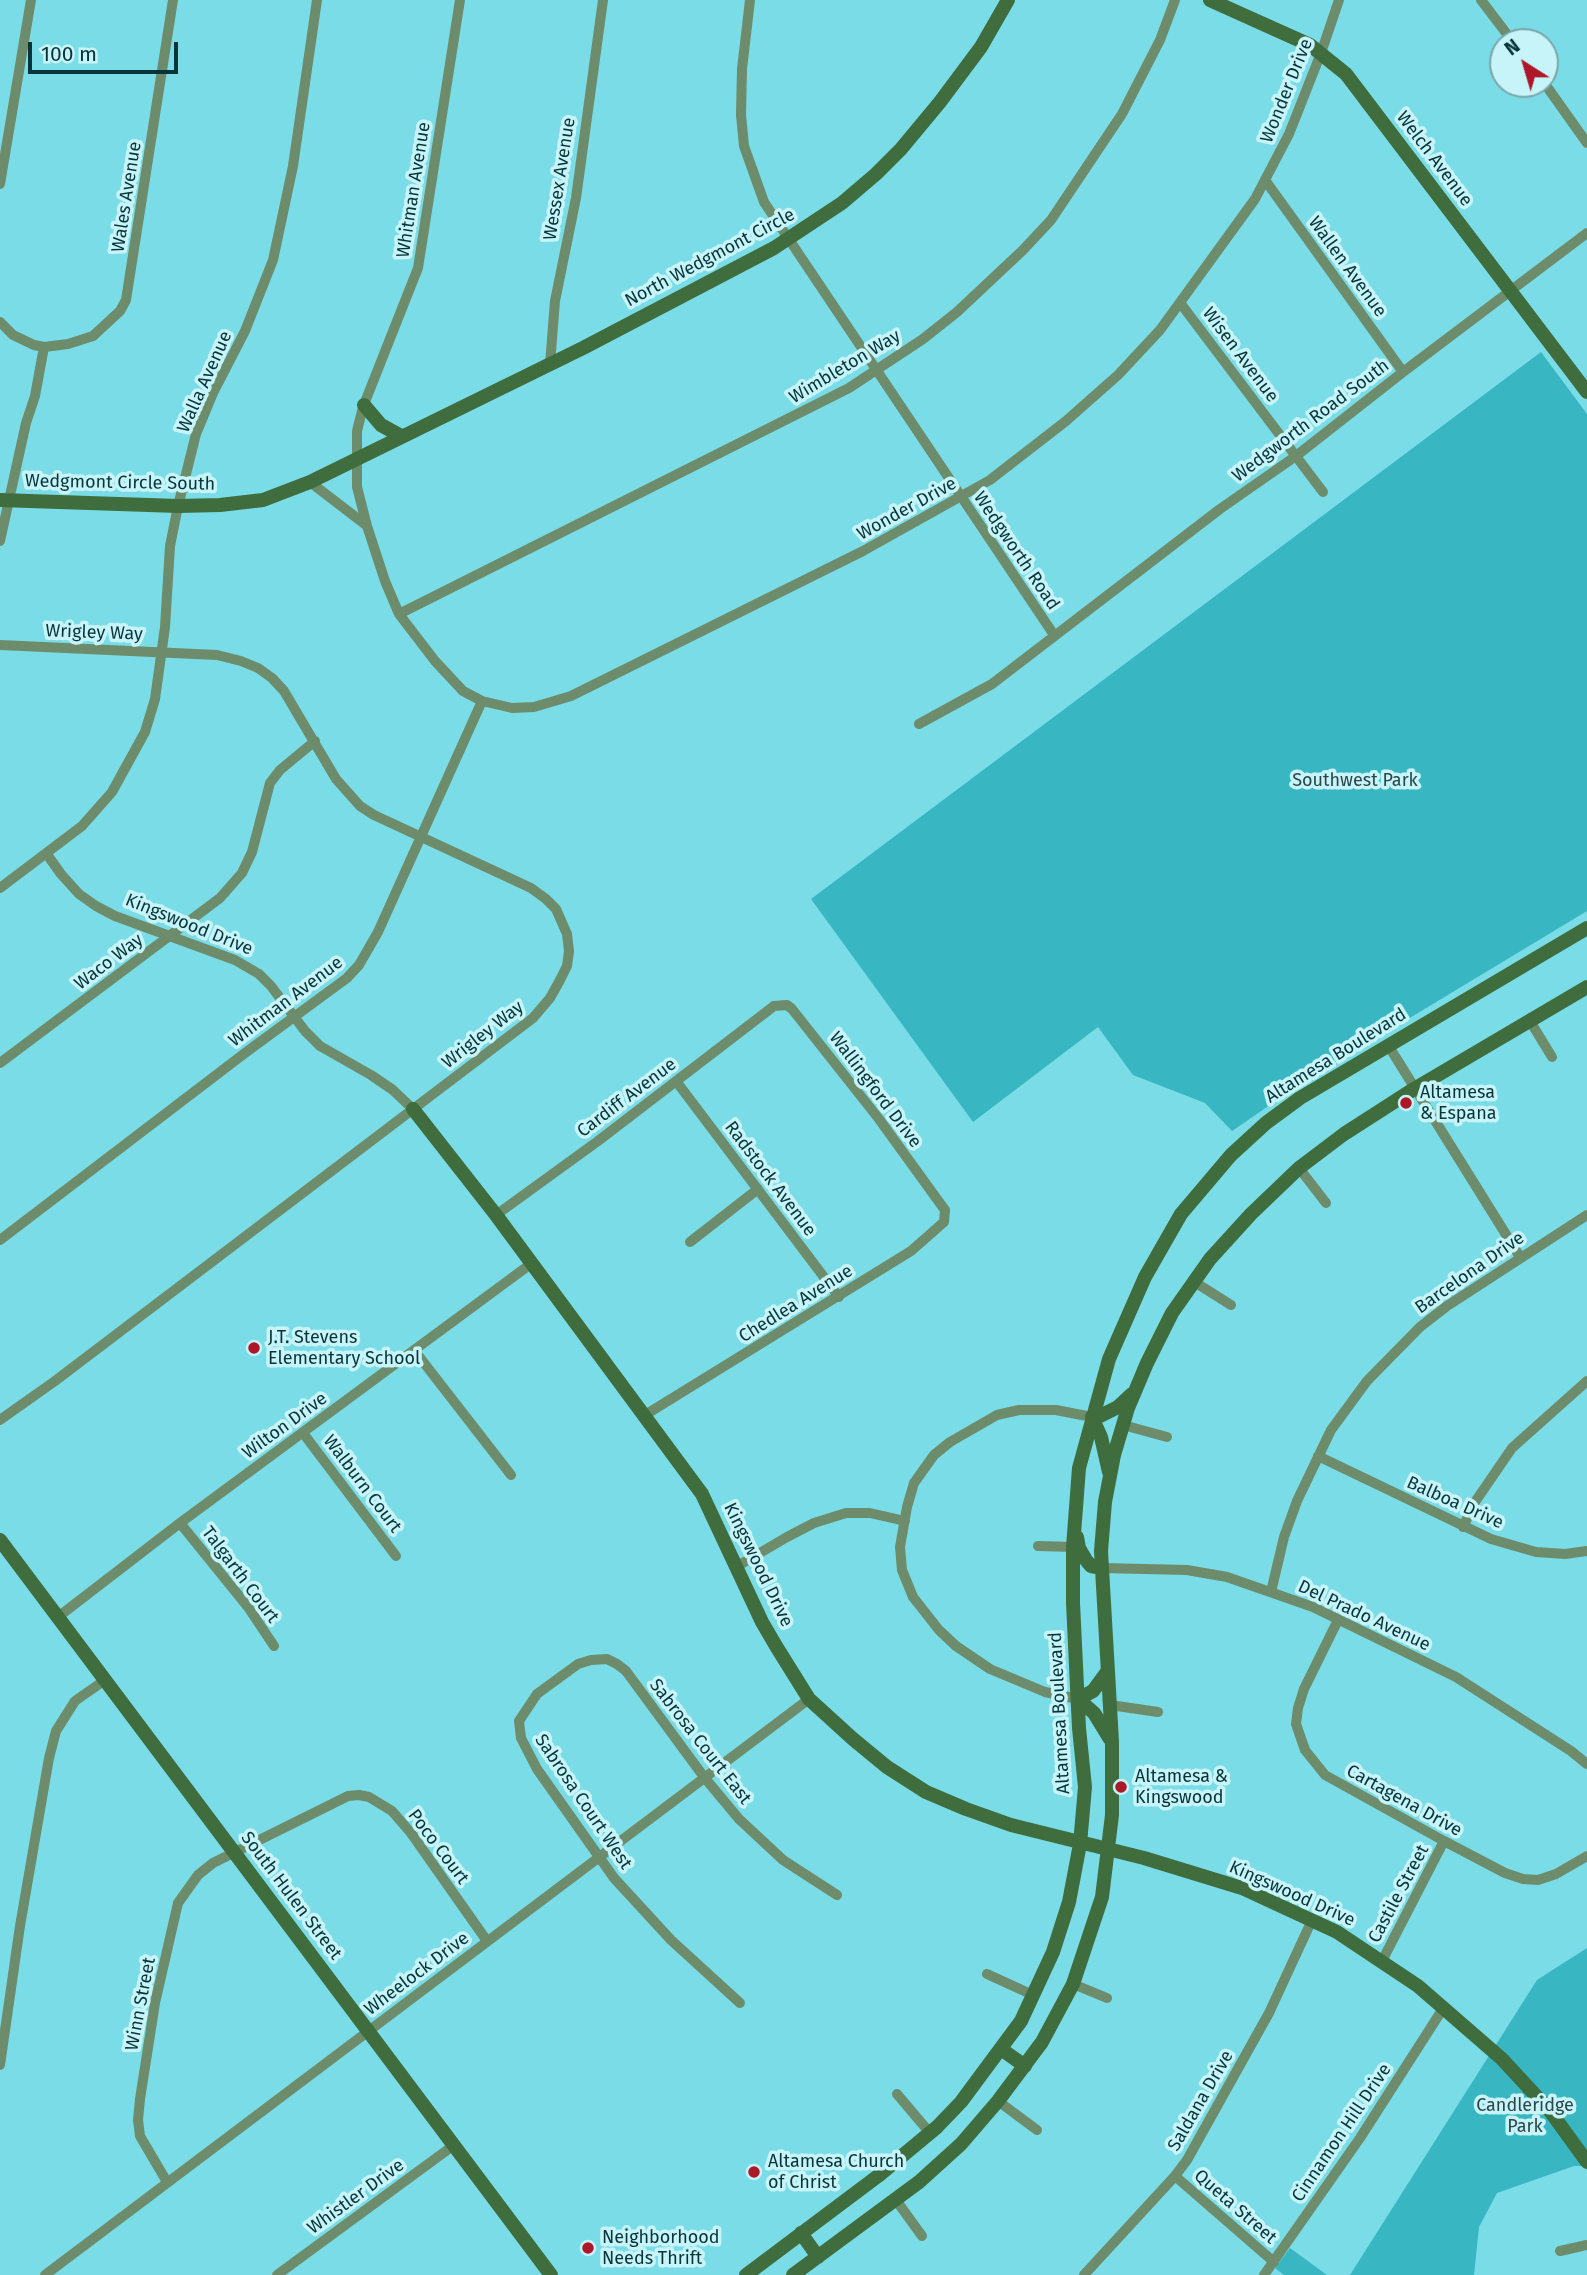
<!DOCTYPE html>
<html>
<head>
<meta charset="utf-8">
<style>
  body { margin:0 }
  #map { position:relative; width:1587px; height:2275px; overflow:hidden; background:#79dce6; font-family:"Fira Sans",sans-serif }
  canvas { display:block }
  .north { position:absolute; left:1489px; top:28px; width:70px; height:70px; box-sizing:border-box; background:#c7f4f9; border:2px solid #7aa7ac; border-radius:50%; rotate:323deg; font-size:19px; font-weight:700; line-height:28px; text-align:center; color:#063438 }
  .north::after { content:''; display:block; margin:auto; width:24px; height:32px; background:#ac1827; clip-path:polygon(50% 0,100% 100%,50% 72%,0 100%) }
  .scale { position:absolute; left:28px; top:42px; width:150px; height:32px; box-sizing:border-box; border:4px solid #063438; border-top:0; padding-left:9px; font-size:21px; line-height:24px; white-space:nowrap; color:#063438; -webkit-text-stroke:5px #c7f4f9; paint-order:stroke }
</style>
</head>
<body>
<div id="map">
<canvas width="1587" height="2275"></canvas>
<div class="north">N</div>
<div class="scale">100 m</div>
</div>
<script>
const g = document.querySelector('canvas').getContext('2d');
g.lineJoin = 'round';
function fillPath(path, color) { g.fillStyle = color; g.fill(path, 'evenodd'); }
const toPath = rows => new Path2D(rows.map(r => 'M' + r).join(''));
function strokePath(path, color, width, dash) { g.strokeStyle = color; g.lineWidth = width; g.lineCap = dash ? 'butt' : 'round'; g.setLineDash(dash || []); g.stroke(path); }
function write(font, color, halo, rows, align = 'center') {
  g.font = font + ' "Fira Sans",sans-serif'; g.lineWidth = 7; g.setLineDash([]); g.textBaseline = 'middle'; g.strokeStyle = halo; g.fillStyle = color; for (const [text, x, y, turn = 0] of rows) {
    g.save(); g.translate(x, y); g.rotate((+turn || 0) * Math.PI / 180); g.textAlign = isNaN(turn) ? turn : align; if (halo) g.strokeText(text, 0, 0); g.fillText(text, 0, 0); g.restore();
  }
}
fillPath(toPath([
  [1541,352,1587,414,1587,911,1302,1083,1232,1131,1205,1103,1133,1075,1098,1027,973,1122,811,899],
  [1587,1948,1587,2166,1574,2166,1497,2193,1479,2227,1474,2275,1350,2275,1537,1980],
  [1290,2248,1327,2275,1284,2275,1275,2268]
]), '#38b7c2');
strokePath(toPath([
  [460,0,418,268,363,407,357,431,357,487,367,526,385,581,399,614,435,661,463,691,482,701,512,708,534,707,571,696,863,551,990,480,1066,421,1118,375,1160,330,1255,199,1289,134,1321,53,1339,0],
  [750,0,742,69,741,115,744,146,764,202,1054,635],
  [1481,0,1513,42],
  [1545,84,1587,143],
  [1265,180,1403,372],
  [0,184,31,0],
  [1181,304,1323,492],
  [0,322,13,335,34,345,44,347,68,344,93,336,120,311,126,300,173,0],
  [550,364,555,301,576,198,603,0],
  [310,482,366,525],
  [0,541,26,423,35,396,44,347],
  [399,614,849,388,923,339,957,312,1023,250,1051,220,1122,114,1160,40,1175,0],
  [0,645,217,655,241,661,258,668,272,678,284,691,336,779,360,806,374,815,531,888,546,899,556,909,567,934,569,951,567,966,559,982,550,998,533,1018,55,1381,0,1420],
  [919,724,992,684,1220,509,1296,456,1403,372,1587,233],
  [46,853,61,874,79,894,96,906,115,916,235,960,259,974,271,986,305,1031,320,1046,371,1075,393,1090,413,1109],
  [0,888,82,826,112,792,145,732,155,699,165,627,170,546,178,506,196,434,213,393,245,331,273,260,293,166,317,0],
  [1530,1021,1552,1057],
  [1388,1045,1520,1257],
  [0,1063,220,898,242,873,252,852,270,783,280,770,315,741],
  [676,1081,839,1297],
  [1299,1168,1326,1203],
  [496,1215,598,1141,774,1006,787,1005,792,1009,879,1119,942,1206,945,1210,944,1222,911,1251,645,1415],
  [0,1240,245,1053,347,978,359,965,378,932,482,701],
  [690,1242,758,1189],
  [1193,1281,1231,1305],
  [414,1350,511,1475],
  [1123,1425,1167,1437],
  [303,1433,396,1556],
  [1318,1456,1491,1539,1536,1552,1565,1554,1587,1551],
  [180,1523,248,1607,274,1646],
  [1463,1527,1475,1502,1512,1448,1587,1381],
  [1038,1546,1073,1547],
  [736,1567,787,1537,814,1523,846,1513,870,1513,905,1521],
  [1102,1568,1187,1570,1227,1577,1313,1607,1456,1677,1571,1751,1587,1764],
  [1271,1592,1284,1537,1297,1501,1331,1430,1367,1381,1420,1327,1447,1306,1587,1215],
  [58,1617,180,1523,532,1263],
  [1338,1620,1304,1689,1298,1708,1296,1724,1305,1750,1325,1775,1444,1841,1505,1873,1523,1879,1538,1880,1556,1874,1587,1856],
  [1078,1699,1045,1692,990,1669,956,1646,939,1630,913,1597,902,1570,900,1547,907,1507,914,1483,934,1455,950,1442,997,1415,1019,1410,1056,1410,1092,1417],
  [1110,1705,1158,1712],
  [1382,1961,1444,1841],
  [987,1974,1033,1995],
  [1073,1984,1107,1998],
  [740,2003,671,1940,614,1878,537,1769,521,1738,519,1721,537,1694,578,1664,591,1660,607,1659,617,1664,626,1671,704,1777,739,1819,783,1860,837,1895],
  [0,2065,20,1926,49,1758,56,1731,75,1701,105,1680],
  [897,2094,930,2133],
  [998,2101,1037,2130],
  [1175,2176,1274,2262],
  [167,2182,140,2136,138,2120,140,2099,155,2003,178,1903,198,1875,213,1863,348,1796,359,1795,369,1797,392,1811,411,1833,487,1941],
  [896,2200,922,2236],
  [1560,2251,1587,2245],
  [45,2275,809,1699],
  [277,2275,454,2145],
  [1084,2275,1175,2176,1187,2160,1269,2013,1312,1920],
  [1264,2275,1360,2138,1444,2007]
]), '#6d8c6b', 10);
strokePath(toPath([
  [1210,0,1310,45,1346,74,1587,392],
  [364,405,381,425,401,436],
  [0,500,178,506,220,505,263,500,310,482,583,348,774,248,842,203,876,174,901,149,940,102,981,47,1008,0],
  [413,1109,496,1215,702,1494,762,1622,776,1646,809,1699,853,1739,887,1767,926,1792,966,1809,1011,1825,1144,1858,1242,1888,1337,1932,1418,1986,1502,2059,1550,2111,1587,2162],
  [1109,1472,1101,1437,1092,1417,1100,1416,1118,1407,1132,1394],
  [1077,1537,1079,1548,1086,1560,1091,1566,1102,1568],
  [0,1540,551,2275],
  [1107,1672,1093,1691,1078,1699,1094,1713,1110,1739],
  [1001,2049,1025,2066],
  [801,2233,818,2257],
  [746,2275,878,2176,937,2127,961,2102,1021,2021,1053,1952,1069,1902,1080,1844,1085,1787,1079,1728,1073,1603,1073,1547,1079,1468,1109,1359,1145,1277,1181,1214,1231,1155,1266,1123,1300,1098,1587,928],
  [793,2275,919,2182,961,2144,998,2101,1042,2042,1073,1984,1102,1897,1112,1815,1112,1742,1101,1551,1105,1502,1114,1455,1128,1408,1147,1363,1172,1313,1210,1259,1251,1214,1299,1168,1344,1134,1414,1089,1587,987]
]), '#3f6d3d', 14);
for (const [x, y, r, color] of [
  [1406,1103,7,"#ac1827"],
  [254,1348,7,"#ac1827"],
  [1121,1787,7,"#ac1827"],
  [754,2172,7,"#ac1827"],
  [588,2248,7,"#ac1827"]
]) { const dot = new Path2D(); dot.arc(x, y, r, 0, 2 * Math.PI); g.fillStyle = color; g.fill(dot); strokePath(dot, '#c7f4f9', 2.5); }
write('18px', '#063438', '#c7f4f9', [
  ["Wonder Drive",1287,91,-68],
  ["Welch Avenue",1434,159,53],
  ["Wessex Avenue",560,179,-81],
  ["Whitman Avenue",414,190,-81],
  ["Wales Avenue",127,197,-81],
  ["North Wedgmont Circle",710,258,-28],
  ["Wallen Avenue",1347,267,54],
  ["Wisen Avenue",1240,355,53],
  ["Wimbleton Way",845,367,-31],
  ["Walla Avenue",205,382,-66],
  ["Wedgworth Road South",1311,421,-37],
  ["Wedgmont Circle South",120,483,1],
  ["Wonder Drive",907,509,-29],
  ["Wedgworth Road",1016,551,56],
  ["Wrigley Way",94,633,2],
  ["Kingswood Drive",189,925,22],
  ["Waco Way",109,962,-37],
  ["Whitman Avenue",286,1002,-37],
  ["Wrigley Way",483,1035,-38],
  ["Altamesa Boulevard",1336,1056,-32],
  ["Wallingford Drive",875,1090,53],
  ["Cardiff Avenue",627,1098,-37],
  ["Radstock Avenue",770,1179,53],
  ["Barcelona Drive",1470,1273,-35],
  ["Chedlea Avenue",796,1304,-32],
  ["Wilton Drive",285,1426,-36],
  ["Walburn Court",362,1484,53],
  ["Balboa Drive",1455,1503,24],
  ["Kingswood Drive",758,1565,64],
  ["Talgarth Court",240,1575,53],
  ["Del Prado Avenue",1364,1616,25],
  ["Altamesa Boulevard",1060,1713,-93],
  ["Sabrosa Court East",700,1742,52],
  ["Cartagena Drive",1404,1801,29],
  ["Sabrosa Court West",583,1802,56],
  ["Poco Court",438,1847,53],
  ["Kingswood Drive",1292,1894,24],
  ["Castile Street",1399,1894,-62],
  ["South Hulen Street",291,1896,53],
  ["Wheelock Drive",417,1974,-37],
  ["Winn Street",141,2004,-79],
  ["Saldana Drive",1201,2101,-60],
  ["Cinnamon Hill Drive",1342,2133,-56],
  ["Whistler Drive",356,2197,-36],
  ["Queta Street",1235,2207,41]
]);
write('18px', '#2b4648', '#c7f4f9', [
  ["Southwest Park",1355,781],
  ["Candleridge",1525,2106],
  ["Park",1525,2127]
]);
write('18px', '#063438', '#c7f4f9', [
  ["Altamesa",1420,1093],
  ["& Espana",1420,1114],
  ["J.T. Stevens",268,1338],
  ["Elementary School",268,1359],
  ["Altamesa &",1135,1777],
  ["Kingswood",1135,1798],
  ["Altamesa Church",768,2162],
  ["of Christ",768,2183],
  ["Neighborhood",602,2238],
  ["Needs Thrift",602,2259]
], 'left');
</script>
</body>
</html>
